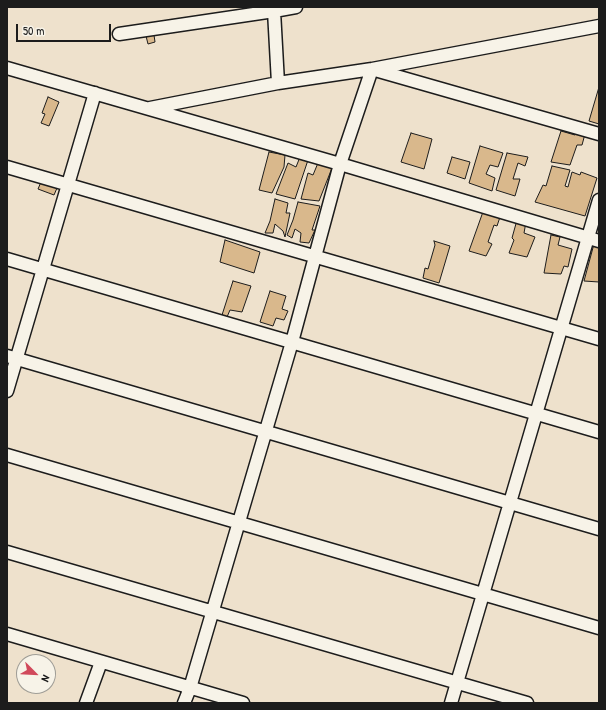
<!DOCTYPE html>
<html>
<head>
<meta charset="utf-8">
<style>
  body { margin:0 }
  #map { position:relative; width:606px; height:710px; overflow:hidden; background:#eee1cc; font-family:"Patrick Hand",sans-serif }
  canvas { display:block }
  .frame { position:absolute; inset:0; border:8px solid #1c1c1c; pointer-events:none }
  .north { position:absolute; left:16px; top:654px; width:40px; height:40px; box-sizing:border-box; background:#f7f3e8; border:1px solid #9f9d96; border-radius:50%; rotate:114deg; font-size:11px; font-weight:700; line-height:16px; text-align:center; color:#1c1c1c }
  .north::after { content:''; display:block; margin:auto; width:14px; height:18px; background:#d1495b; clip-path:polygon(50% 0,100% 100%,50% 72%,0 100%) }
  .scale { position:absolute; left:16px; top:24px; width:95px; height:18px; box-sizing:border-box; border:2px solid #1c1c1c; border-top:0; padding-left:5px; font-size:12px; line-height:14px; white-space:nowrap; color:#1c1c1c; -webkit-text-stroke:3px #f7f3e8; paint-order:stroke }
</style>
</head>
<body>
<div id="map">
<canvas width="606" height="710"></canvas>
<div class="frame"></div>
<div class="north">N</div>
<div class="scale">50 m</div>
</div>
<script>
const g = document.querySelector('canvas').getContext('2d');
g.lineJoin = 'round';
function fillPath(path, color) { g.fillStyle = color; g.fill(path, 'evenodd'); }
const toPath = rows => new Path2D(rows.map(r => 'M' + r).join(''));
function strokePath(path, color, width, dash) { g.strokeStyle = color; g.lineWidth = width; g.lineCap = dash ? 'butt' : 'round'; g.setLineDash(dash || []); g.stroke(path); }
const building = toPath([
  [154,35,155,42,148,44,146,36,154,35],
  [599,87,599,124,589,121,599,87],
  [48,97,59,102,49,126,41,123,45,114,42,113,48,97],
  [561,131,575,135,577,131,585,134,582,145,577,145,570,165,551,162,561,131],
  [411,133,432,139,424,169,401,162,411,133],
  [480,146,503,153,498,167,490,165,486,174,495,178,492,191,469,183,480,146],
  [269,152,285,155,284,167,272,193,259,190,269,152],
  [507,153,528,157,525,166,518,163,513,179,520,179,515,196,496,190,507,153],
  [300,157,308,160,295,199,276,194,288,163,296,167,300,157],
  [452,157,470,162,465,179,447,173,452,157],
  [318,163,332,168,319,201,301,199,308,173,313,175,318,163],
  [552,166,570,170,565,186,568,187,572,172,580,175,581,172,597,178,585,216,535,202,543,185,546,186,552,166],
  [41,182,57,188,54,195,38,189,41,182],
  [275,199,288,203,286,213,290,213,285,237,283,231,275,224,273,233,265,233,270,221,275,199],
  [298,202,320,206,312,230,315,230,309,243,300,242,301,233,295,229,292,238,287,235,293,220,298,202],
  [484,209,501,214,497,226,494,225,488,242,492,244,486,256,469,251,484,209],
  [517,220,526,222,524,233,535,237,527,257,509,253,514,240,512,238,517,220],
  [551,235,560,237,558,245,572,249,568,267,564,266,561,274,544,273,551,235],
  [225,240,260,252,254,273,220,262,225,240],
  [434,241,450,246,439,283,423,278,425,268,428,269,435,245,434,241],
  [594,244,599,246,599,282,584,281,594,244],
  [233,281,251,286,242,312,230,310,227,317,222,315,233,281],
  [270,291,286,296,282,309,288,311,284,320,276,318,273,326,260,322,270,291]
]);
fillPath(building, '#d9b88c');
strokePath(building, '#1c1c1c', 1);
const minor = toPath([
  [274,11,278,83],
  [119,34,274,11,296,7],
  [7,68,340,164,599,241],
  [375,70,599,134],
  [150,108,278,83,372,69,599,26],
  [7,167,599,339],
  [7,259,599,432],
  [7,356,599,529],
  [7,391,95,93],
  [7,455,599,628],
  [7,552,527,703],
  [7,634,243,703],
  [86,703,101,662],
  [184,703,190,688,292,342,340,164,372,69],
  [451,703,599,200]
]);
strokePath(minor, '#1c1c1c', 15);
strokePath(minor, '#f7f3e8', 12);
</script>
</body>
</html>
